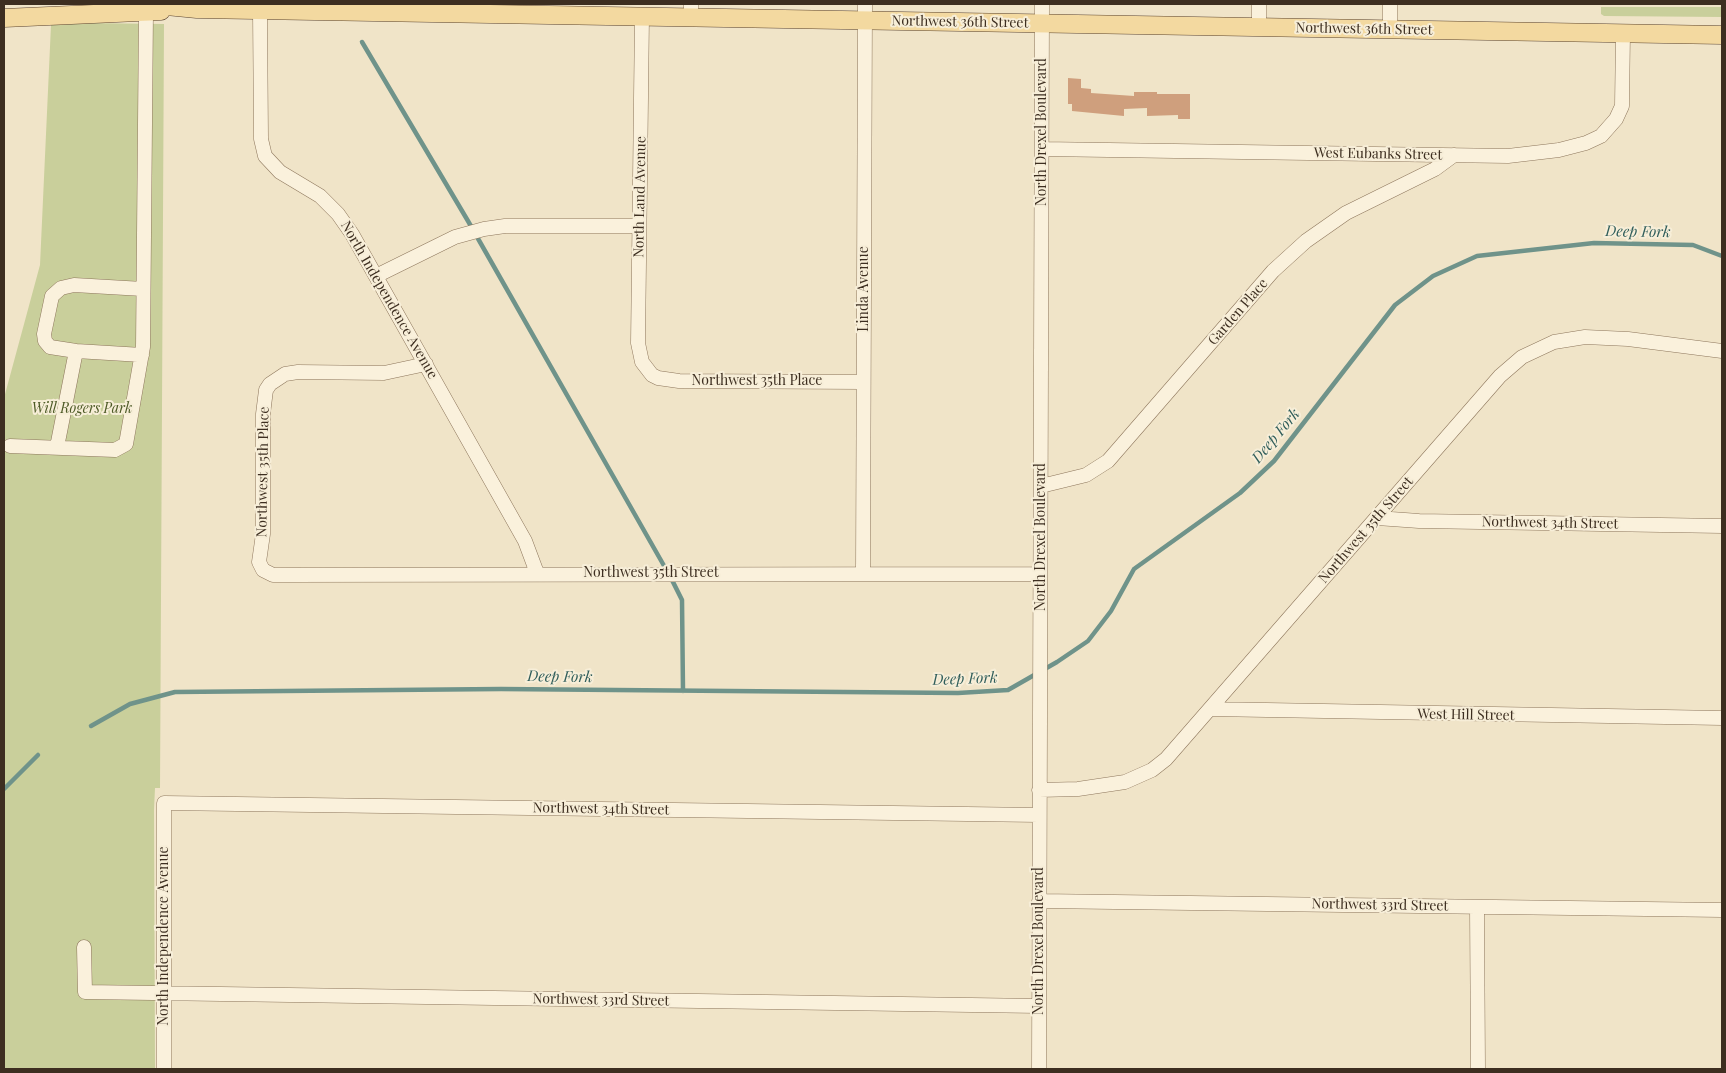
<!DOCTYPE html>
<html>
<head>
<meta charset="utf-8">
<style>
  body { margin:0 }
  #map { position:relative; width:1726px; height:1073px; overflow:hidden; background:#f0e4c8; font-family:"Playfair Display",serif }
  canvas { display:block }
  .frame { position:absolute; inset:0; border:5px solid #3d2e20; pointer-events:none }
</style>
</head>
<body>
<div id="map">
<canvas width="1726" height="1073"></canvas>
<div class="frame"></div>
</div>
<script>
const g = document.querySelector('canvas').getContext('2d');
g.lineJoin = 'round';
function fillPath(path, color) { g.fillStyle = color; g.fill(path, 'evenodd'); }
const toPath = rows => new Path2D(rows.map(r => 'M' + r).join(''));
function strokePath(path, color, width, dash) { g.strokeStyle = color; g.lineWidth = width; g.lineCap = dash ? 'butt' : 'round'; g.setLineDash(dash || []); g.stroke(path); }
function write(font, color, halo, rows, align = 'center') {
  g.font = font + ' "Playfair Display",serif'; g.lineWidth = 4; g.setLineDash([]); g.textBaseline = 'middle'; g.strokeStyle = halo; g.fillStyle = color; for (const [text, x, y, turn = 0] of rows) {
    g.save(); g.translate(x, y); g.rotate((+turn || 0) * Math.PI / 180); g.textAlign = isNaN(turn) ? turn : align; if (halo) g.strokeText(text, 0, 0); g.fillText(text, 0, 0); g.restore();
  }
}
fillPath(toPath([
  [1601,7,1722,7,1722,17,1604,16,1601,14],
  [85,23,164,24,160,788,155,788,154,810,155,1069,4,1069,4,398,40,265,51,25]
]), '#c9cf9b');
strokePath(toPath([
  [362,42,468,221,667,571],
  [671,578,682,600,683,691],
  [91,726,130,704,175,692,501,689,958,693,1008,690,1057,662,1088,641,1111,611,1134,569,1240,493,1274,461,1395,305,1433,276,1477,256,1594,243,1693,245,1722,256],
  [4,789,38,755]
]), '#6f938a', 4.5);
fillPath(toPath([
  [1068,78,1081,79,1081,88,1091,89,1091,93,1134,96,1134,92,1157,92,1157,94,1190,94,1190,119,1178,119,1178,115,1147,116,1147,108,1124,109,1124,116,1072,111,1072,104,1068,104]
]), '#cf9f7d');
const minor = toPath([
  [691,4,691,17],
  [1390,4,1390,29],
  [260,10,261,139,265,156,280,172,320,196,338,214,352,234,525,541,537,573],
  [642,16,638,343,642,362,652,375,658,378,679,381,863,382],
  [1259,27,1259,4],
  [1042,149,1508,156,1559,150,1586,143,1601,136,1616,119,1622,106,1623,33],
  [376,276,455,237,484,229,505,226,639,226],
  [76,351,142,355],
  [426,364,384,373,298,372,285,374,270,384,266,390,263,414,263,534,259,562,263,570,273,575,281,575,1040,574],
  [10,446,115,450,126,444,143,347,146,12],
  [57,447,76,351,50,347,45,341,44,334,52,296,61,288,74,285,143,289],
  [1041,486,1086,475,1108,461,1273,271,1306,241,1346,213,1435,169,1454,155],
  [1377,518,1419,521,1722,526],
  [863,573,865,4],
  [1210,709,1722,718],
  [1039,790,1078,789,1125,782,1152,770,1166,759,1500,376,1522,357,1554,342,1585,337,1628,339,1722,351],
  [1039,901,1722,910],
  [1477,907,1478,1069],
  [84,947,85,992,1039,1006],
  [164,1069,164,803,1039,815],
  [1039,1069,1042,4]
]);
const major = toPath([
  [146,4,197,9,1722,35],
  [4,18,161,11]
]);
strokePath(minor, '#8d765c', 15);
strokePath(major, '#5b4430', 19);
strokePath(minor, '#faf1dc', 14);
strokePath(major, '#f3d9a0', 18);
write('14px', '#3d2e20', '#f7eed8', [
  ["Northwest 36th Street",960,22,1],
  ["Northwest 36th Street",1364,29,1],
  ["North Drexel Boulevard",1042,132,-90],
  ["West Eubanks Street",1378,154,1],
  ["North Land Avenue",640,197,-89],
  ["Linda Avenue",864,289,-90],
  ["North Independence Avenue",389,300,60],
  ["Garden Place",1238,312,-49],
  ["Northwest 35th Place",757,381],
  ["Northwest 35th Place",263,472,-89],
  ["Northwest 34th Street",1550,523,1],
  ["Northwest 35th Street",1366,530,-49],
  ["North Drexel Boulevard",1041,537,-90],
  ["Northwest 35th Street",651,573],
  ["West Hill Street",1466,715,1],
  ["Northwest 34th Street",601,809,1],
  ["Northwest 33rd Street",1380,905,1],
  ["North Independence Avenue",164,936,-90],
  ["North Drexel Boulevard",1039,941,-90],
  ["Northwest 33rd Street",601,1000,1]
]);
write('italic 14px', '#4d5a26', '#f7eed8', [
  ["Will Rogers Park",82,409]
]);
write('italic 15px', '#2f5d5a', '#f7eed8', [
  ["Deep Fork",1638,232,1],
  ["Deep Fork",1276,436,-50],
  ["Deep Fork",560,677,1],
  ["Deep Fork",965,679,-2]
]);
</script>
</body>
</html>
